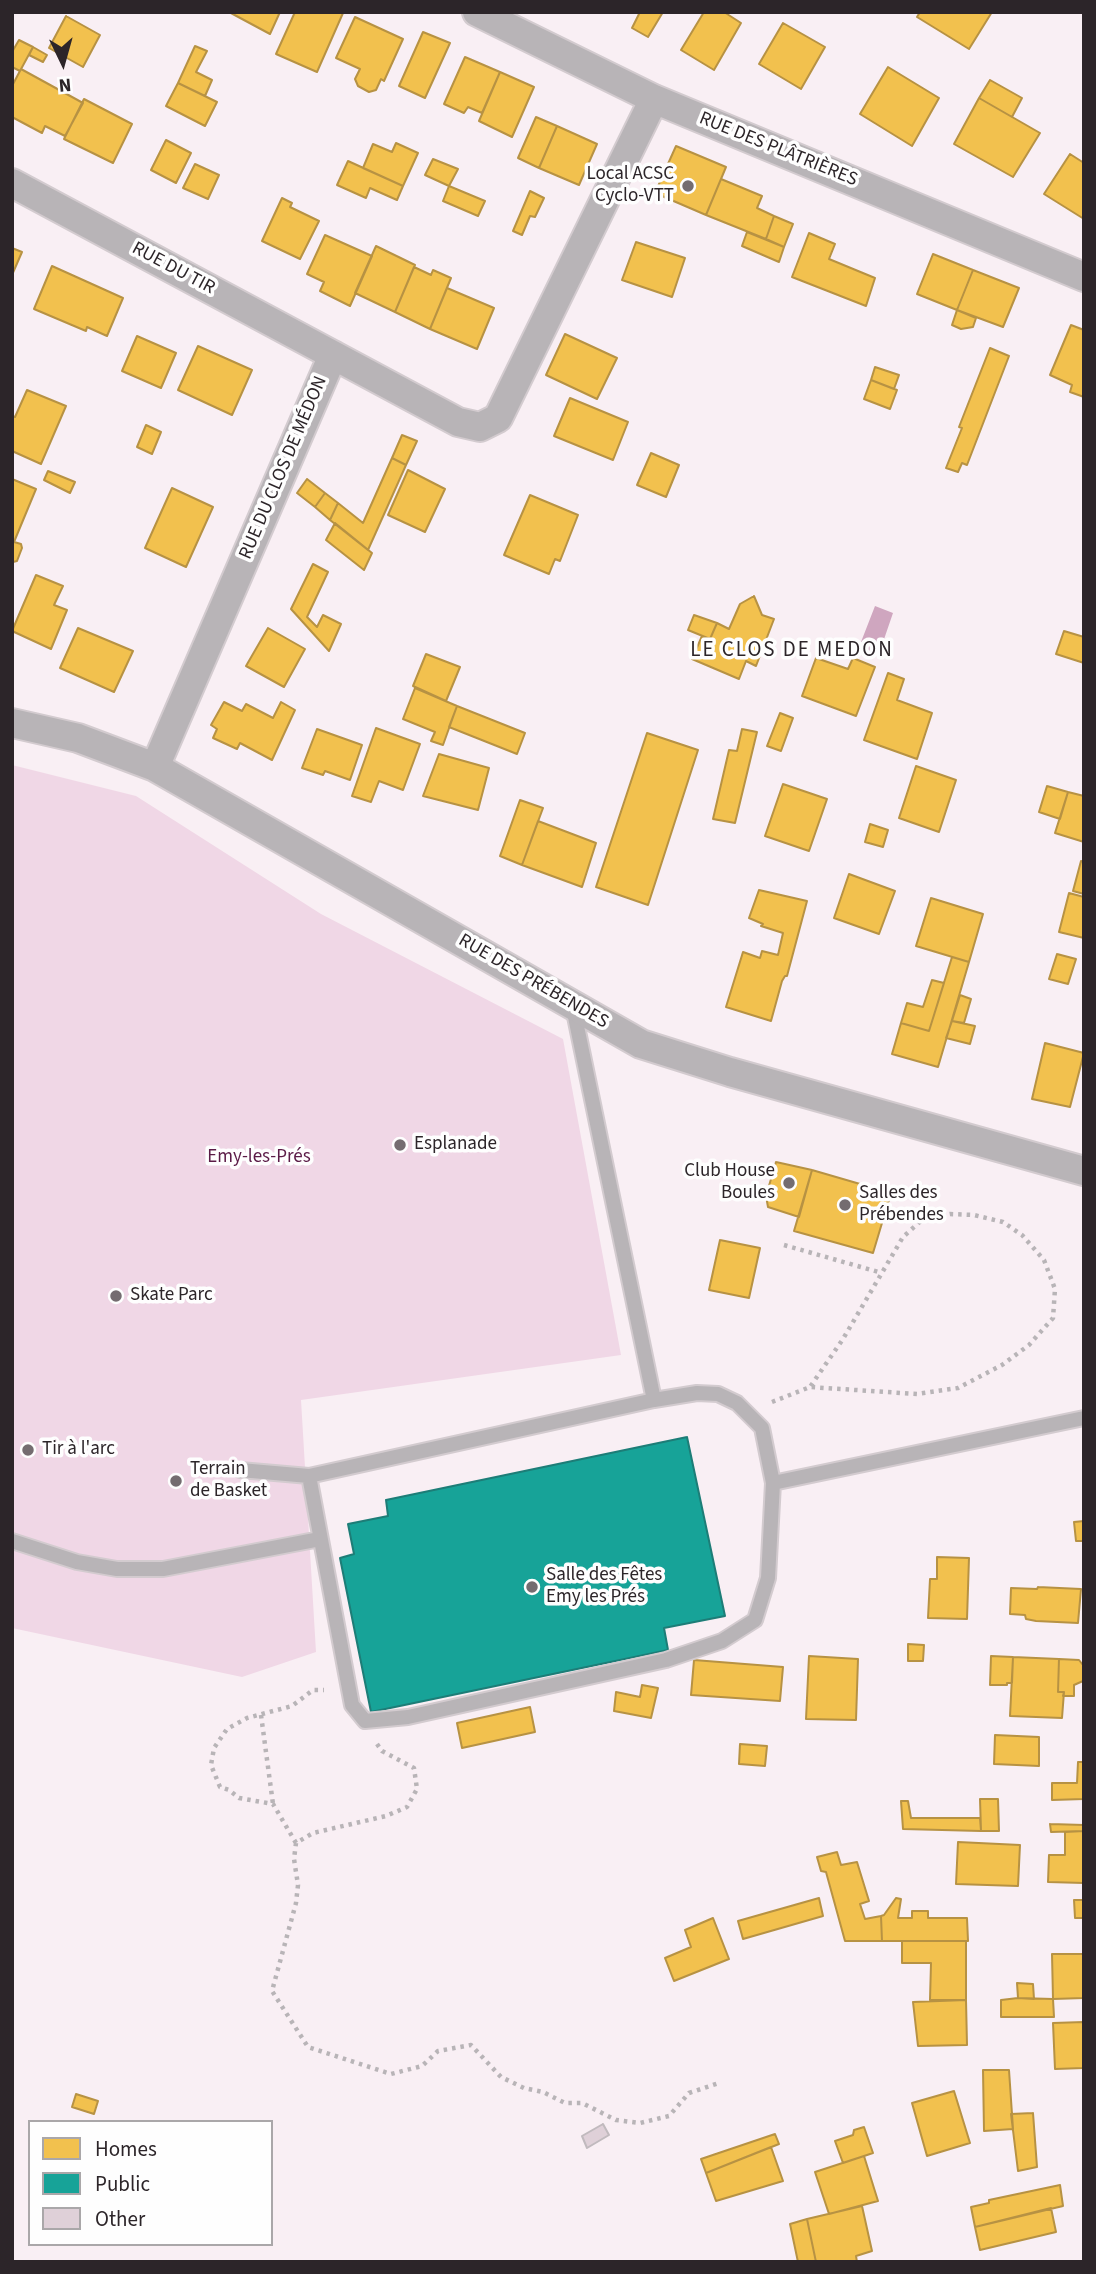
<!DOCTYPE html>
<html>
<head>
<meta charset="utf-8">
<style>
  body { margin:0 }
  #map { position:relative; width:1096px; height:2274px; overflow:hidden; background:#f9eff4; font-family:"Source Sans 3",sans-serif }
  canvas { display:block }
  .frame { position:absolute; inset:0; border:14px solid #2c2529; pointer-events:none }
  .legend { position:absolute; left:28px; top:2120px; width:245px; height:126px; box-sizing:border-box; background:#fefefe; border:2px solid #aaa7a9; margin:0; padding:9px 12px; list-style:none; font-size:21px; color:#2c2529 }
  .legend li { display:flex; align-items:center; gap:14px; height:35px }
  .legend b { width:35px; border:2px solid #aaa7a9 }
  .north { position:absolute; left:28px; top:28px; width:70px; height:70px; -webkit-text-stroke:5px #fefefe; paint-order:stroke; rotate:175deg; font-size:19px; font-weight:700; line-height:28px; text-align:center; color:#2c2529 }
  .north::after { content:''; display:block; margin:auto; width:24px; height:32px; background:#2c2529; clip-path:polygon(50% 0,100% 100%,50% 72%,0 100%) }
</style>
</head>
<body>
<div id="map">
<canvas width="1096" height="2274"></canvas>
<div class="frame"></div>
<ul class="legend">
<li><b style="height:19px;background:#f2c14e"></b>Homes</li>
<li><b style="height:19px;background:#17a398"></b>Public</li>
<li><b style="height:19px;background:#dfd0d8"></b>Other</li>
</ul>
<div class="north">N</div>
</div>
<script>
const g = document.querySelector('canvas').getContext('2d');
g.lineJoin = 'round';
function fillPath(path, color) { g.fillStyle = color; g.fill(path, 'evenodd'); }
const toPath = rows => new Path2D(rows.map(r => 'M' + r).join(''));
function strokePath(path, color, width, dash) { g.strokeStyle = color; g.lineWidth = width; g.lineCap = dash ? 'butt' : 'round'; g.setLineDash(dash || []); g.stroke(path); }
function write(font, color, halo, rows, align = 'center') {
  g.font = font + ' "Source Sans 3",sans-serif'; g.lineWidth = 7; g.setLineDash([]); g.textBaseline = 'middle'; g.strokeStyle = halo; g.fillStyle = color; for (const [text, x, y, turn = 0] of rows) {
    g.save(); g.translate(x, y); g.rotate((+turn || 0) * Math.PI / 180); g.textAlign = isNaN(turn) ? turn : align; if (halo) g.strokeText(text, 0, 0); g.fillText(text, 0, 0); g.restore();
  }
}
fillPath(toPath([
  [12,765,136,796,321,914,563,1039,621,1355,301,1400,316,1652,242,1677,12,1628]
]), '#f0d7e6');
fillPath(toPath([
  [875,606,893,613,881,648,877,648,875,654,861,648,863,643,861,642]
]), '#cfa6bf');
const homes = toPath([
  [229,12,280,12,270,34,229,12],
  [295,12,343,13,317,72,276,54,295,12],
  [636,12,663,12,648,37,632,28,639,14,636,12],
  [704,12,724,12,741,23,714,70,681,50,704,12],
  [920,12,992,12,969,49,917,17,920,12],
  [66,16,100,35,83,67,49,48,66,16],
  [355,17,403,39,384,81,381,79,376,90,369,92,358,86,355,79,360,69,336,58,355,17],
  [783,23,825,47,801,89,759,64,783,23],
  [423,32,450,43,425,98,399,86,423,32],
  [19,40,33,47,20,71,12,67,12,52,19,40],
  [195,46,207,51,196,72,212,80,205,96,178,83,195,46],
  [33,47,47,55,43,62,29,55,33,47],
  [465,57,500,72,482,113,468,107,464,113,444,104,465,57],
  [888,67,939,98,912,146,860,114,888,67],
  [21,69,83,103,65,136,45,126,42,133,12,117,12,86,21,69],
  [500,72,534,87,512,137,479,121,500,72],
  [990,80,1022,98,1012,117,979,98,990,80],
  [178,83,217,102,205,126,166,106,178,83],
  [979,98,1040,133,1013,177,954,144,979,98],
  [84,99,132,124,113,163,64,139,84,99],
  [536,117,557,126,539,168,518,158,536,117],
  [557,126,597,144,579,185,539,168,557,126],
  [166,140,191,153,176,183,151,170,166,140],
  [396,143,418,153,403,186,363,168,373,144,392,152,396,143],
  [676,146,726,167,706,215,655,193,676,146],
  [1070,154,1084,163,1084,219,1044,194,1070,154],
  [433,159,458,169,449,186,425,175,433,159],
  [348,161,403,186,397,200,370,188,366,198,337,185,348,161],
  [195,164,219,175,208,199,183,188,195,164],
  [721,179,762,196,757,208,774,216,766,239,706,215,721,179],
  [449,186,485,201,478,216,443,201,449,186],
  [530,191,544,198,535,217,530,216,522,235,513,231,530,191],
  [282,198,292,203,290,207,319,221,300,259,262,241,282,198],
  [774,216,793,224,784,247,766,239,774,216],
  [747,232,784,247,779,262,742,246,747,232],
  [809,233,835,244,829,259,875,278,866,306,792,277,809,233],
  [325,235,372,256,350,306,320,291,324,282,307,274,325,235],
  [636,242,685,258,672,297,622,280,636,242],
  [376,246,415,265,395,312,355,293,376,246],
  [12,248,22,252,12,275,12,248],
  [933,254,973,270,957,310,917,294,933,254],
  [52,266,123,298,107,336,87,327,86,331,34,309,52,266],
  [414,267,431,275,433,270,451,278,430,329,395,312,414,267],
  [973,270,1019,288,1003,327,957,310,973,270],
  [447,288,494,308,477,349,430,329,447,288],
  [957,310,976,318,973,327,961,329,952,325,957,310],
  [1071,325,1084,330,1084,397,1070,392,1072,385,1050,375,1071,325],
  [565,334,617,358,597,399,546,375,565,334],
  [137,336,176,353,161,388,122,371,137,336],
  [198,346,252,370,232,415,178,390,198,346],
  [990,348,1009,356,967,465,962,463,958,472,946,468,962,428,959,427,990,348],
  [875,367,899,375,894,389,871,380,875,367],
  [871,380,897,390,890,409,864,399,871,380],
  [27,390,66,406,41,464,12,451,12,416,15,417,27,390],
  [570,398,628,422,613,460,554,436,570,398],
  [146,425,161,432,152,454,137,447,146,425],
  [402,435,417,441,406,465,392,458,402,435],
  [651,453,679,465,666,497,637,485,651,453],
  [392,458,406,465,368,550,330,520,338,503,363,523,392,458],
  [408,470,445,489,425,532,388,515,408,470],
  [48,471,75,482,70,493,44,480,48,471],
  [12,479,36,489,14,542,21,544,22,548,17,561,13,562,12,479],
  [307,479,325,493,315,507,297,493,307,479],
  [172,488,213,507,186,567,145,548,172,488],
  [325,493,338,503,330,520,315,507,325,493],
  [530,495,578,515,560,561,555,559,549,574,504,555,530,495],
  [335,523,372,553,364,570,326,540,335,523],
  [313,564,328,572,307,617,317,627,323,615,341,624,329,651,291,609,313,564],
  [36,575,63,586,54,605,67,610,51,649,12,631,36,575],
  [754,596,762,615,774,619,756,666,746,661,739,679,692,659,702,636,710,639,717,623,729,629,740,604,754,596],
  [694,615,717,623,710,639,688,630,694,615],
  [78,628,133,651,114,692,60,668,78,628],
  [268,628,305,649,284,687,246,666,268,628],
  [1064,631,1084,637,1084,663,1056,654,1064,631],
  [426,654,460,667,446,701,413,686,426,654],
  [816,658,848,669,853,658,875,667,856,716,802,696,816,658],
  [888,673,904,679,897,700,932,713,917,759,864,740,888,673],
  [415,688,457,706,443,745,431,741,435,732,403,719,415,688],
  [224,702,242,711,246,704,273,718,281,702,295,710,272,760,240,743,237,749,213,738,217,729,211,725,224,702],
  [457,706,525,733,517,754,449,727,457,706],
  [780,713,793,718,781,751,767,746,780,713],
  [376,728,420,744,403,790,379,781,371,802,352,796,376,728],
  [317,729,362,745,350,780,325,771,323,775,302,768,317,729],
  [742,729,757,732,735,823,713,819,729,750,737,751,742,729],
  [647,733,698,750,648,905,596,887,647,733],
  [439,754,489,768,478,810,423,796,439,754],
  [916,766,956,780,939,832,899,818,916,766],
  [783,784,827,799,809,851,765,836,783,784],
  [1047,786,1068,792,1060,819,1039,812,1047,786],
  [1068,792,1084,796,1084,842,1055,833,1068,792],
  [520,800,543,808,522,865,500,856,520,800],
  [538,821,596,843,582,887,522,865,538,821],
  [870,824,888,830,883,847,865,842,870,824],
  [1081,861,1084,862,1084,894,1073,891,1081,861],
  [849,874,895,891,879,934,834,918,849,874],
  [759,890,807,901,787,976,785,976,782,981,771,1021,726,1007,743,952,760,958,762,951,778,955,783,933,761,926,763,924,749,918,759,890],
  [1069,893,1084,897,1084,938,1059,932,1069,893],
  [931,898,983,914,969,962,916,946,931,898],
  [1057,954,1076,959,1068,984,1049,979,1057,954],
  [952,957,969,962,938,1067,892,1054,901,1023,929,1031,952,957],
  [932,980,944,983,929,1031,901,1023,907,1003,923,1007,932,980],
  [960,995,971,999,964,1023,952,1021,960,995],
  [952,1021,975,1026,970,1044,946,1038,952,1021],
  [1045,1043,1084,1053,1070,1107,1032,1099,1045,1043],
  [776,1162,812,1170,799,1217,768,1207,766,1196,776,1162],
  [812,1170,891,1193,873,1253,794,1231,812,1170],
  [720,1240,760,1248,749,1298,709,1290,720,1240],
  [1084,1521,1084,1541,1076,1541,1074,1522,1084,1521],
  [937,1557,969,1558,967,1619,928,1618,930,1579,937,1579,937,1557],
  [1038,1587,1081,1589,1078,1623,1036,1621,1026,1619,1025,1615,1010,1614,1011,1588,1037,1589,1038,1587],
  [908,1644,924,1645,923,1661,908,1661,908,1644],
  [809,1656,858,1659,856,1720,806,1719,809,1656],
  [991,1656,1013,1657,1012,1683,1007,1683,1007,1685,990,1685,991,1656],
  [1013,1657,1059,1659,1058,1692,1064,1692,1062,1718,1010,1716,1013,1657],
  [1059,1659,1079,1660,1083,1665,1083,1681,1074,1685,1074,1696,1063,1696,1064,1692,1058,1692,1059,1659],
  [694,1660,783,1667,780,1701,691,1695,694,1660],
  [642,1685,658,1688,651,1718,614,1711,616,1692,640,1697,642,1685],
  [530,1707,535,1732,462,1748,457,1723,530,1707],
  [995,1735,1039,1737,1039,1766,994,1764,995,1735],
  [740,1744,767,1746,765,1766,739,1764,740,1744],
  [1078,1762,1084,1762,1084,1799,1052,1800,1052,1783,1077,1783,1078,1762],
  [980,1799,998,1799,999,1831,981,1831,980,1799],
  [901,1801,908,1801,911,1818,980,1818,981,1831,903,1829,901,1801],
  [1050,1824,1084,1825,1084,1831,1051,1832,1050,1824],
  [1084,1831,1084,1883,1048,1882,1049,1855,1065,1855,1065,1832,1084,1831],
  [958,1842,1020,1845,1018,1886,956,1884,958,1842],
  [837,1852,841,1865,857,1862,869,1901,860,1904,865,1919,881,1916,882,1941,845,1941,826,1872,821,1871,817,1857,837,1852],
  [819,1898,823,1916,743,1939,738,1921,819,1898],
  [896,1898,901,1899,898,1918,912,1918,912,1911,928,1911,928,1918,967,1918,968,1941,882,1941,881,1916,884,1915,896,1898],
  [1074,1900,1084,1900,1084,1918,1075,1918,1074,1900],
  [713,1918,729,1959,674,1981,665,1958,691,1947,685,1930,713,1918],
  [902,1941,966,1941,966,2000,930,2000,931,1963,902,1963,902,1941],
  [1052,1954,1084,1954,1084,1998,1053,1999,1052,1954],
  [1017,1983,1033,1984,1034,1999,1018,1998,1017,1983],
  [1018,1998,1053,1999,1054,2017,1001,2017,1001,2000,1018,1998],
  [966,2000,967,2045,918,2046,913,2002,966,2000],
  [1084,2022,1084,2068,1055,2069,1053,2023,1084,2022],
  [983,2070,1009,2070,1013,2129,984,2131,983,2070],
  [954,2091,970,2143,927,2156,912,2103,954,2091],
  [76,2094,98,2101,94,2114,72,2107,76,2094],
  [1033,2113,1037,2167,1018,2171,1011,2114,1033,2113],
  [864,2127,873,2153,843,2163,835,2141,853,2135,854,2130,864,2127],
  [775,2134,779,2144,706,2173,701,2159,775,2134],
  [771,2147,783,2181,716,2201,706,2173,771,2147],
  [864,2156,878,2201,829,2214,815,2172,864,2156],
  [1060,2185,1063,2206,975,2227,971,2207,989,2203,989,2200,1060,2185],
  [862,2206,872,2251,856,2256,857,2262,816,2262,807,2219,862,2206],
  [1051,2208,1056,2232,980,2250,975,2227,1051,2208],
  [807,2219,816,2262,798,2262,790,2224,807,2219]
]);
fillPath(homes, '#f2c14e');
strokePath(homes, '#b79243', 2);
const public = toPath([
  [687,1437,725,1616,664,1628,668,1650,371,1712,340,1558,354,1554,348,1524,388,1516,386,1500,687,1437]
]);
fillPath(public, '#17a398');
strokePath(public, '#1d7d77', 2);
const building = toPath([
  [603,2124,609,2135,587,2148,582,2136,603,2124]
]);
fillPath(building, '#dfd0d8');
strokePath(building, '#c1babe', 2);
const lane = toPath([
  [573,1007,654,1400],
  [240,1470,309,1476,654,1400,697,1393,718,1394,737,1403,762,1428,773,1483,1084,1418],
  [309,1476,352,1705,365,1721,408,1717,666,1660,722,1641,755,1620,768,1578,773,1483],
  [12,1541,77,1562,117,1569,163,1569,320,1539]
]);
const street = toPath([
  [477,12,654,99,1084,277],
  [12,183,458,422,480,427,498,418,654,99],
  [12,723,78,738,155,767,641,1044,730,1072,1084,1171],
  [155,767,333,355]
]);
strokePath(lane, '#d3cbcf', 18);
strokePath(street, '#d3cbcf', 32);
strokePath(toPath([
  [784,1245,882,1273],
  [772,1402,810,1387,917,1394,958,1388,1002,1365,1029,1345,1053,1318,1055,1289,1044,1260,1022,1235,1003,1222,974,1215,950,1214,923,1219,903,1237,843,1339,810,1387],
  [261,1715,273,1804],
  [377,1744,382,1751,414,1768,417,1789,407,1807,386,1816,313,1833,296,1843,294,1859,298,1885,296,1903,272,1991,308,2047,391,2074,422,2066,438,2051,471,2045,501,2077,524,2088,543,2092,565,2103,582,2103,616,2120,640,2123,669,2116,689,2093,719,2083],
  [296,1843,273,1804,239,1798,229,1790,220,1787,211,1765,214,1748,227,1729,247,1718,292,1706,313,1690,324,1690]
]), '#b8b4b7', 4.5, [3.5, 5]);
strokePath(lane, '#b8b4b7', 14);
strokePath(street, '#b8b4b7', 28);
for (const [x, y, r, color] of [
  [688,186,7,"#746c70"],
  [400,1145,7,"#746c70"],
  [789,1183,7,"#746c70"],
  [845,1205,7,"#746c70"],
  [116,1296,7,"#746c70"],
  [28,1450,7,"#746c70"],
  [176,1481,7,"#746c70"],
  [532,1587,7,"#746c70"]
]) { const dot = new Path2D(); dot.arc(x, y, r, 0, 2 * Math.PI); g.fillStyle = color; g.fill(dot); strokePath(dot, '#fefefe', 2.5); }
write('19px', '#2c2529', '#fefefe', [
  ["RUE DES PLÂTRIÈRES",778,150,22],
  ["RUE DU TIR",173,269,28],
  ["RUE DU CLOS DE MÉDON",284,468,-67],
  ["RUE DES PRÉBENDES",533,982,30]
]);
write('19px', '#2c2529', '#fefefe', [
  ["Local ACSC",674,175,"right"],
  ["Cyclo-VTT",674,197,"right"],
  ["Esplanade",414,1145],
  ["Club House",775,1172,"right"],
  ["Boules",775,1194,"right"],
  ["Salles des",859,1194],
  ["Prébendes",859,1216],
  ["Skate Parc",130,1296],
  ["Tir à l'arc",42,1450],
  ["Terrain",190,1470],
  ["de Basket",190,1492],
  ["Salle des Fêtes",546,1576],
  ["Emy les Prés",546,1598]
], 'left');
write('19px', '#5b1b47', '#fefefe', [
  ["Emy-les-Prés",259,1158]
]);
g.letterSpacing = '2px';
write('21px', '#2c2529', '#fefefe', [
  ["LE CLOS DE MEDON",792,651]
]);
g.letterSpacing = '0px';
</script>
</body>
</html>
